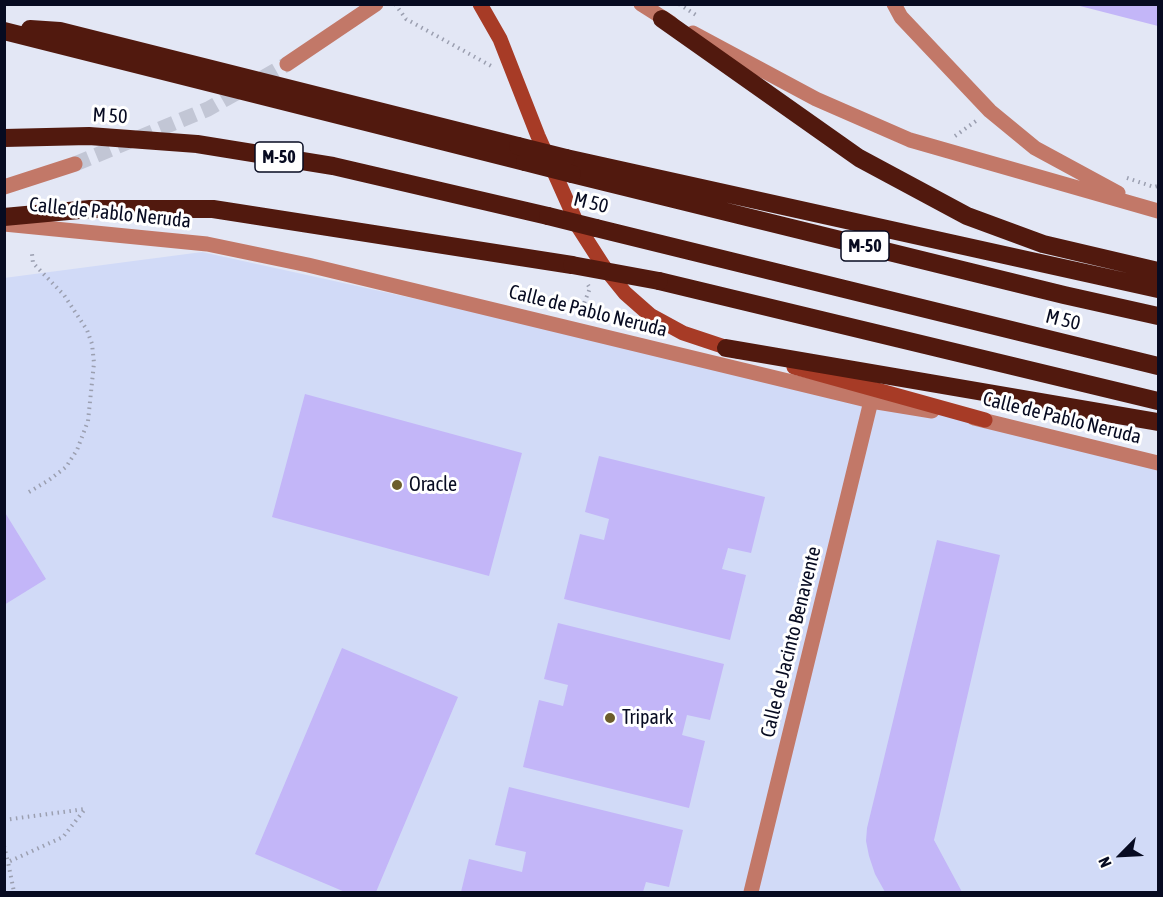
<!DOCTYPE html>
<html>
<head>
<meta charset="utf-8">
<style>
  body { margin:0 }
  #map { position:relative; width:1163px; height:897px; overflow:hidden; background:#e3e7f5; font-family:"Asap Condensed",sans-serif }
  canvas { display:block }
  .frame { position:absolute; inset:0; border:6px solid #070b21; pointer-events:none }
  .north { position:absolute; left:1091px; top:825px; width:60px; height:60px; -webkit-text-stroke:4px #fff; paint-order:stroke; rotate:246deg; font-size:16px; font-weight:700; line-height:24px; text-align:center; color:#070b21 }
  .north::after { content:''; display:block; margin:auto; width:21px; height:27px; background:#070b21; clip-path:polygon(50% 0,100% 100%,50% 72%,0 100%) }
</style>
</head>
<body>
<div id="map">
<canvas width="1163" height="897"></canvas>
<div class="frame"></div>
<div class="north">N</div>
</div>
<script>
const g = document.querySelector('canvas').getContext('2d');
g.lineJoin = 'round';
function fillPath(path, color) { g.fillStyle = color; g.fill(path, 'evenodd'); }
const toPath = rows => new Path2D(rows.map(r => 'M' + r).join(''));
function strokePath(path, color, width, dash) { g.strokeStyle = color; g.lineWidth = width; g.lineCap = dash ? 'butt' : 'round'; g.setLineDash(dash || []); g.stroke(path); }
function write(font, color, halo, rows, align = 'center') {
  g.font = font + ' "Asap Condensed",sans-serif'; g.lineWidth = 6; g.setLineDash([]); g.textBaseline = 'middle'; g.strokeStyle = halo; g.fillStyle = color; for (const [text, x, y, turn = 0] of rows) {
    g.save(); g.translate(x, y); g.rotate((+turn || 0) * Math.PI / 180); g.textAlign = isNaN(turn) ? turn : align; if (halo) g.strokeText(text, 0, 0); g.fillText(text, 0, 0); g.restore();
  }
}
fillPath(toPath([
  [202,252,986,424,1158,469,1158,892,5,892,4,278]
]), '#d1daf7');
fillPath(toPath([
  [1076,4,1158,4,1158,26,1076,5],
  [305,394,522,453,489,576,272,517],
  [599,456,765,497,751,553,728,548,722,569,746,575,730,640,564,599,580,534,604,540,609,519,585,512],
  [4,511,46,579,4,605],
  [937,540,1000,555,934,840,962,892,885,892,875,874,869,856,866,841,867,828],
  [558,623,724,664,710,720,687,715,682,735,705,741,689,808,523,767,539,700,563,706,568,685,544,679],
  [342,648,458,697,376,892,345,892,255,854],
  [509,787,683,830,669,887,646,882,643,892,461,892,469,859,522,872,526,852,495,845]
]), '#c3b6f8');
strokePath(toPath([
  [75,164,208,109,287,64]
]), '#c2c6d5', 15, [15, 8]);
strokePath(toPath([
  [395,4,406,19,493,67],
  [679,4,696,15],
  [955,136,976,121],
  [1127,178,1154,187,1158,186],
  [580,314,590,288,588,285],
  [29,492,49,480,66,467,77,450,88,421,94,363,92,344,87,330,64,295,33,263,32,254],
  [4,820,85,809,63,837,8,862,14,892],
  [4,846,8,862]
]), '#9b9fb0', 4, [1.5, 4.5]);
strokePath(toPath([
  [641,4,671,23],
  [894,4,901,17,990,111,1035,148,1118,193],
  [693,33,816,99,910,140,1158,211],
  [287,64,376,4],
  [4,187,75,164],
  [4,224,207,244,308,265,871,401,932,411],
  [974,418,1158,463],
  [751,892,871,401]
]), '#c27868', 15);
strokePath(toPath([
  [480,4,500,39,538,136,579,228,604,267,625,293,650,315,683,333,737,351],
  [794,367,985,420]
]), '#a73b26', 15);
strokePath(toPath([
  [662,19,859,158,967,216,1043,244,1158,271],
  [30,29,60,31,518,146],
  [4,31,525,162],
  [4,138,89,136,197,144,333,166,548,216],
  [566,158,1158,289],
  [572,174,1064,295,1158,316],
  [4,217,90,209,213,209,572,265],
  [596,228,1158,366],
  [659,281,1158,401],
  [726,348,1158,422]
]), '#51190e', 18);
strokePath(toPath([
  [518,146,566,158],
  [525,162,572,174],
  [548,216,596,228],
  [572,265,659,281]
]), '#51190e', 18);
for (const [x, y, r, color] of [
  [397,485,6,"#6c5d2b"],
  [610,718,6,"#6c5d2b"]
]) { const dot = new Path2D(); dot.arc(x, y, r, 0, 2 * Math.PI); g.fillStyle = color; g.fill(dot); strokePath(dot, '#fff', 2); }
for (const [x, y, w] of [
  [279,157,48],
  [865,246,48]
]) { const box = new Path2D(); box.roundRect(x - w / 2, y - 15, w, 30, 4.5); g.fillStyle = '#fff'; g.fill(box); strokePath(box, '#070b21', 1.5); }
write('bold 18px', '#070b21', null, [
  ["M-50",279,157],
  ["M-50",865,246]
]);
write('20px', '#070b21', '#fff', [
  ["M 50",110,116,3],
  ["M 50",591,203,14],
  ["Calle de Pablo Neruda",110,213,6],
  ["Calle de Pablo Neruda",588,311,14],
  ["M 50",1063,320,14],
  ["Calle de Pablo Neruda",1062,418,14],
  ["Calle de Jacinto Benavente",791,642,-76]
]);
write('20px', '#070b21', '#fff', [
  ["Oracle",409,485],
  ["Tripark",622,718]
], 'left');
</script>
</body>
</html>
